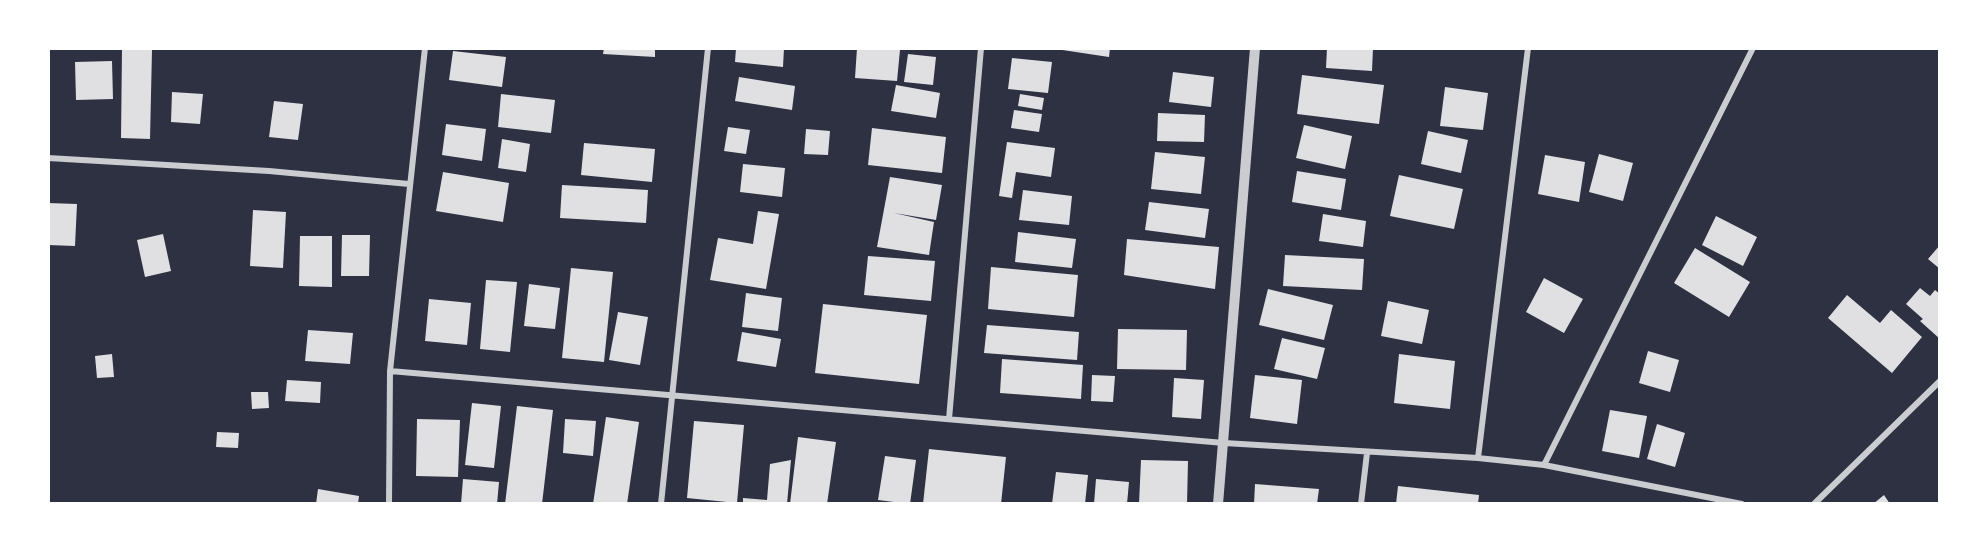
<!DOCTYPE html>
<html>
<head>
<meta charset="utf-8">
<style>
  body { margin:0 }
  #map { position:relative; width:1988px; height:552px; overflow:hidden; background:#2d3142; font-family:"Noto Serif",serif }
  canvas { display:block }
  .frame { position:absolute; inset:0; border:50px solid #fff; pointer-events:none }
</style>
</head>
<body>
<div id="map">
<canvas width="1988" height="552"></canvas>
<div class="frame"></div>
</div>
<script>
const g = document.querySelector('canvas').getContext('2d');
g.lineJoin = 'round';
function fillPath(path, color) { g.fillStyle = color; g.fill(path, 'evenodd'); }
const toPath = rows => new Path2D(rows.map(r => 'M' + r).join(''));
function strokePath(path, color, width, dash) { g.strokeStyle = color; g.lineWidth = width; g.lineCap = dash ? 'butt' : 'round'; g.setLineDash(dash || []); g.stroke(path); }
fillPath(toPath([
  [604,48,655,48,655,57,603,54],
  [736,48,784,48,783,67,735,62],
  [857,48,900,50,897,81,855,78],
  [1049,48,1110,48,1109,57],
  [1327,48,1373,48,1372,71,1326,68],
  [122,49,152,50,150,139,121,138],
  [453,51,506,57,502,87,449,80],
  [908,54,936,57,933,85,904,82],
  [1012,58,1052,62,1048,93,1008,89],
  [112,61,113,99,76,100,75,62],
  [1173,72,1214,77,1211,107,1169,102],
  [1302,75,1384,85,1379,124,1297,114],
  [739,77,795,86,792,110,735,101],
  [896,85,940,93,936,118,891,111],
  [1445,87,1488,93,1483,130,1440,126],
  [172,92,203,94,200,124,171,122],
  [501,94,555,100,551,133,498,127],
  [1020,94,1044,98,1042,110,1018,106],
  [274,101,303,104,298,140,269,137],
  [1014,110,1042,114,1039,132,1011,128],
  [1158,113,1205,115,1204,142,1157,141],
  [446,124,486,129,482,161,442,155],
  [1304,125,1352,136,1345,169,1296,158],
  [728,127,750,130,746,154,724,151],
  [872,128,946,137,942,173,868,165],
  [806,129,830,131,828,155,804,154],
  [1428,131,1468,140,1461,173,1421,164],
  [502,139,530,144,526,172,498,168],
  [1007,142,1055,148,1051,177,1016,172,1012,198,999,196],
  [584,143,655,149,652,182,581,175],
  [1155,152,1205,157,1201,194,1151,189],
  [1599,154,1633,163,1623,201,1589,192],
  [1545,155,1585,162,1579,202,1538,194],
  [743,164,785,168,782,197,740,192],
  [1297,171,1346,179,1341,210,1292,202],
  [443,172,509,183,503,222,436,211],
  [1399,175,1463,189,1454,229,1390,216],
  [890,177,942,185,936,220,894,213,934,222,929,255,877,247],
  [562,185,648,190,646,223,560,218],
  [1023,190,1072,196,1069,225,1019,220],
  [1149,202,1209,209,1205,238,1145,230],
  [48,203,77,204,75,246,48,245],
  [253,210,286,212,283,268,250,266],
  [758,211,779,214,766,289,710,280,718,238,753,244],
  [1323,214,1366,221,1363,247,1319,241],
  [1716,216,1757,237,1743,266,1702,245],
  [1018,232,1076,239,1072,268,1015,262],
  [163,234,171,271,145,277,137,240],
  [342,235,370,235,369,276,341,276],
  [300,236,332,236,332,287,299,286],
  [1127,239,1219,247,1215,289,1124,275],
  [1940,245,1940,269,1928,259],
  [1695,248,1750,282,1729,317,1674,283],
  [1285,255,1364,259,1362,290,1283,286],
  [868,256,935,261,931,301,864,295],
  [991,267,1078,275,1074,317,988,309],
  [571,268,613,272,604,362,562,358],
  [1544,278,1583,299,1564,333,1526,312],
  [486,280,517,282,510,352,480,349],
  [529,284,560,288,555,329,524,326],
  [1920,288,1930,296,1935,290,1940,294,1940,339,1920,321,1923,319,1906,304],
  [1268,289,1333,305,1324,340,1259,325],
  [746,293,782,298,778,331,742,327],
  [1847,295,1880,323,1891,310,1922,337,1892,373,1828,318],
  [429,299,471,303,467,345,425,341],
  [1388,301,1429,310,1422,344,1381,336],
  [823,304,927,315,919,384,815,373],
  [618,312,648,317,640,365,609,360],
  [987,325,1079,332,1077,360,984,353],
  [1118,329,1187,330,1186,370,1117,369],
  [308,330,353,333,350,364,305,361],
  [742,332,781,339,776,367,737,361],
  [1282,338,1325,348,1317,379,1274,369],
  [1648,351,1679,360,1670,392,1639,383],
  [112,354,114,377,97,378,95,356],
  [1399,354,1455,361,1450,409,1394,403],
  [1002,359,1083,365,1081,399,1000,393],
  [1092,375,1115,376,1113,402,1091,401],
  [1255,375,1302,380,1297,424,1250,418],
  [1174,378,1204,380,1201,419,1172,417],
  [287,380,321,382,320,403,285,401],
  [251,392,268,392,269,408,252,409],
  [472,403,501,406,494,468,465,465],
  [517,406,553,410,542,504,505,504],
  [1610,410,1647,416,1639,458,1602,451],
  [606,417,639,422,627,504,593,504],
  [417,419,460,420,458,477,416,476],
  [565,419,596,421,593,456,563,453],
  [694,421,744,425,737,503,687,498],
  [1657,424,1685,433,1675,467,1647,459],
  [217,432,239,433,238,448,216,447],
  [798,437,836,442,827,504,790,504],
  [929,449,1006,457,1001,504,923,504],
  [885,456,916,460,910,504,878,500],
  [791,460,787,504,743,504,743,498,767,500,770,464],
  [1141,460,1188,461,1187,504,1139,504],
  [1056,472,1088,475,1085,504,1052,504],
  [463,479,499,482,497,504,461,504],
  [1096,479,1129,482,1127,504,1094,504],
  [1255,484,1319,489,1317,504,1254,504],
  [1398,486,1479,495,1478,504,1396,504],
  [318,489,359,496,358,504,316,504],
  [1884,495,1890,504,1873,504]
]), '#e0e0e3');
strokePath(toPath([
  [48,158,269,171,409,184],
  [390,371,1224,443,1478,458,1544,465,1742,504],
  [949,419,981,48],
  [1478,458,1528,48],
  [1544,465,1753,48],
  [389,504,390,371,425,48],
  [661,504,708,48],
  [1361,504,1367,453],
  [1814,504,1940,381]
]), '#caccd0', 6);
strokePath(toPath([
  [1218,504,1255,48]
]), '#caccd0', 10);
</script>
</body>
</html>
